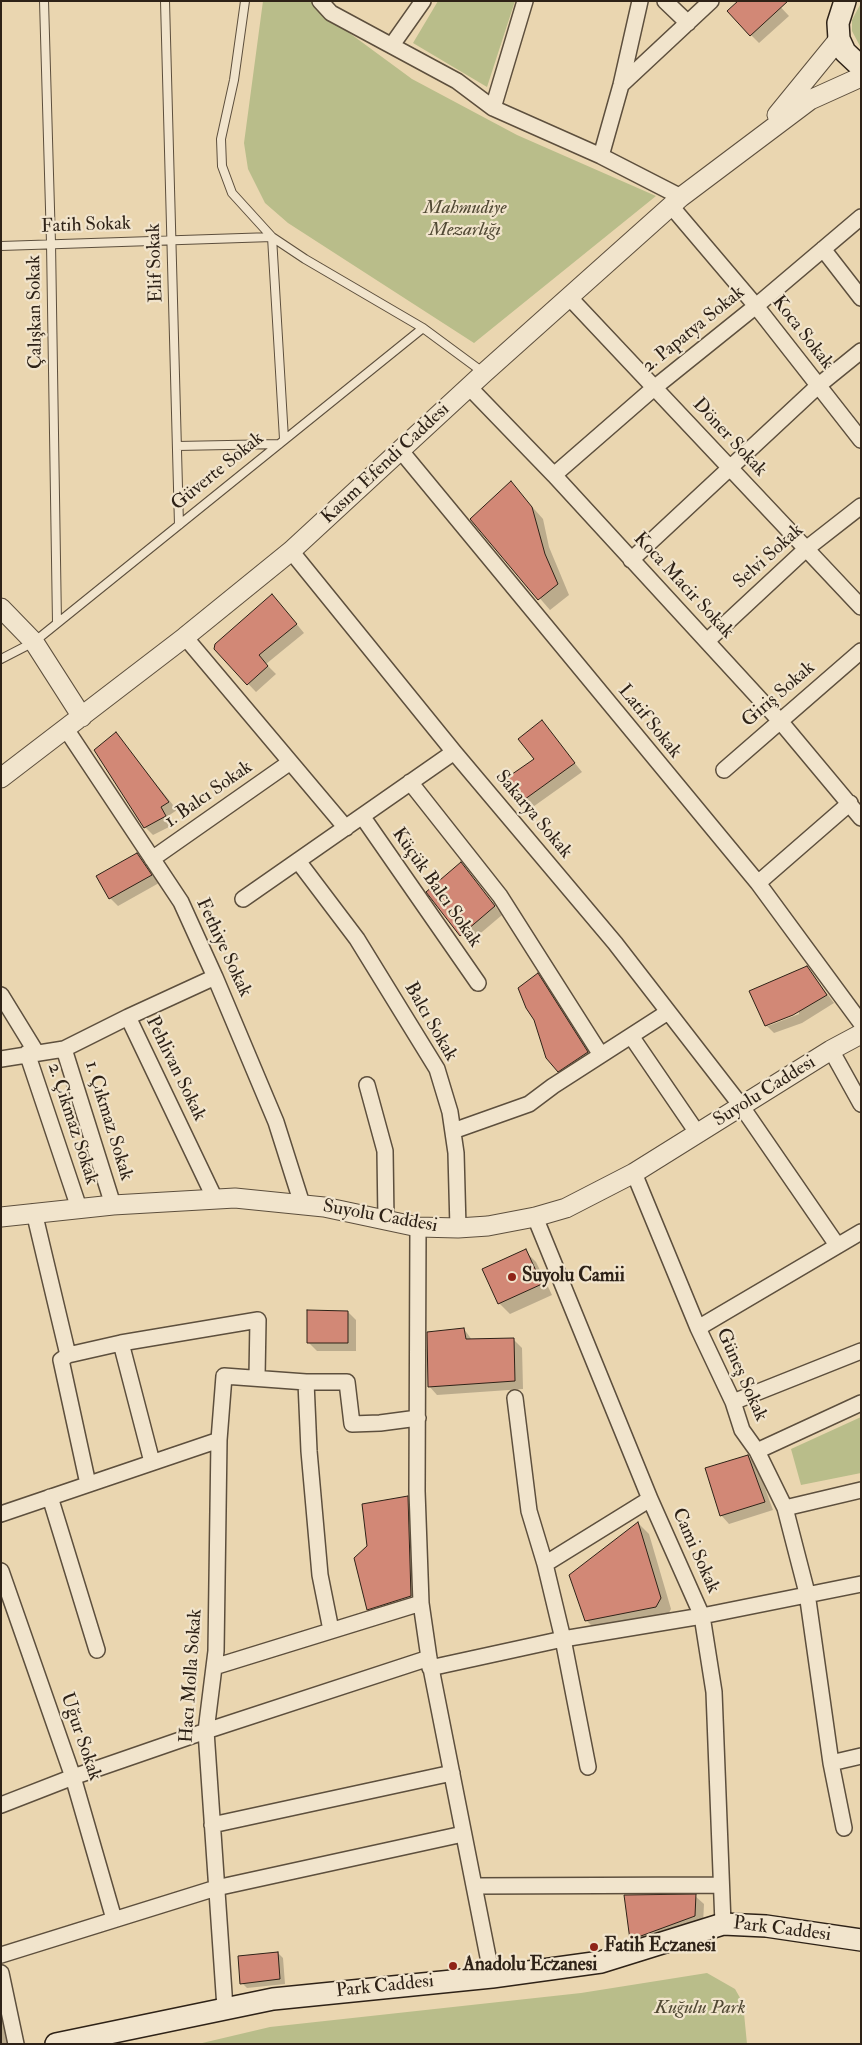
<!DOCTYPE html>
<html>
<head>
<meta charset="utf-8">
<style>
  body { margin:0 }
  #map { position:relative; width:862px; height:2045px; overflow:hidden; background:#ead6b0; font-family:"IM FELL Double Pica",serif }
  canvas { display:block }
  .frame { position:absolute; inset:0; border:2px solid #2e2217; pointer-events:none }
</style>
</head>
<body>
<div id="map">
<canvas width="862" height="2045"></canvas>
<div class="frame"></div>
</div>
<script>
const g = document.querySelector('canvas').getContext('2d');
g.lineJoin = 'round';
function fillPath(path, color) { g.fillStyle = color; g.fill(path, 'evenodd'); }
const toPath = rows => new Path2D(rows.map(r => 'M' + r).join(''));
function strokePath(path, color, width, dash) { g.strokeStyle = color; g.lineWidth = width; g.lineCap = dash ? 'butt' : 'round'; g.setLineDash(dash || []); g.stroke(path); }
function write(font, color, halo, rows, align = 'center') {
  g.font = font + ' "IM FELL Double Pica",serif'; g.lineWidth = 4.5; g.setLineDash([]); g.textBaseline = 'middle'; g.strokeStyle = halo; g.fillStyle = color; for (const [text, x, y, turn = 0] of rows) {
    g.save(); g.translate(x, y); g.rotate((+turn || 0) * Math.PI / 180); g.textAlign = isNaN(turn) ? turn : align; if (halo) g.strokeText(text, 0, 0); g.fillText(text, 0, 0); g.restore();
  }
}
fillPath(toPath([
  [263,1,311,1,329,18,412,79,517,135,656,196,474,343,288,223,265,203,248,169,244,143],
  [438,1,515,1,487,87,413,43],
  [861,3,861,48,852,31,852,20],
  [861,1417,861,1473,801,1485,791,1449],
  [707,1973,735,1989,743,2003,747,2044,198,2044,270,2027,581,1993]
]), '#b9bd8a');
fillPath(toPath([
  [775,1,789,16,759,43,751,35],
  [511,483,543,519,549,547,569,595,550,610,471,519],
  [280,604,304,633,266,664,276,674,256,692,215,649],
  [542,722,582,772,530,809,522,801,536,759],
  [116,734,177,810,168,816,173,825,153,835,145,827],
  [137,855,159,883,118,906,110,898],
  [461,864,502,915,469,943,428,893],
  [807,967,834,1003,802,1023,774,1033,766,1025],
  [799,1012,799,1014,768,1026,768,1023],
  [538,975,546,983,595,1061,567,1079,559,1071],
  [525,1251,536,1262,552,1295,510,1314,499,1303],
  [348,1312,356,1320,356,1351,317,1351,309,1343],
  [464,1329,472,1340,514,1340,522,1348,523,1389,437,1395,429,1386],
  [748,1456,756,1464,773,1510,729,1524,721,1515],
  [407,1498,416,1506,419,1604,376,1618,368,1609,369,1547],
  [638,1523,649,1534,671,1609,667,1617,597,1631,586,1620],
  [695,1896,704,1904,703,1924,639,1947,631,1939],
  [278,1953,283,1958,285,1984,247,1988,242,1983],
  [1,2003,10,2044,1,2044]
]), '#0003');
const building = toPath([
  [738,1,788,1,750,36,727,11,738,1],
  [511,481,532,507,545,554,558,584,538,600,470,519,511,481],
  [272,594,297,624,259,655,268,666,247,685,214,649,215,644,272,594],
  [542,720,575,763,521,802,505,779,534,759,518,739,542,720],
  [116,732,169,802,161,807,166,816,144,828,94,750,116,732],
  [137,853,152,875,109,899,96,876,137,853],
  [461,862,495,906,460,936,426,892,461,862],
  [807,966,827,995,793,1015,765,1026,749,991,807,966],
  [538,973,588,1052,558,1072,546,1058,534,1020,526,1008,518,988,538,973],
  [526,1249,542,1284,498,1304,482,1269,526,1249],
  [307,1310,348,1311,348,1343,307,1343,307,1310],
  [464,1328,466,1339,514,1338,515,1381,428,1387,427,1332,464,1328],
  [748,1455,765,1502,720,1516,705,1468,748,1455],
  [408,1496,411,1596,367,1610,354,1558,367,1546,362,1504,408,1496],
  [638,1522,661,1598,656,1607,585,1621,569,1575,638,1522],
  [696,1894,695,1916,630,1940,624,1895,696,1894],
  [278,1952,280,1979,240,1984,238,1956,278,1952]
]);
fillPath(building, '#d28876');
strokePath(building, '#2e2217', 1);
const service = toPath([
  [44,1,51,243,57,623],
  [165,1,179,525],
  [245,1,234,80,221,139,222,166,232,193,272,237,284,439],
  [1,246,272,237,305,259,423,328,484,373],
  [177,446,279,444],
  [1,659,34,642,423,328]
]);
const minor = toPath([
  [320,1,331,13,457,81,493,108,601,156,681,197],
  [665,1,688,23],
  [392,45,423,1],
  [621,85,711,1],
  [493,108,525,1],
  [601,156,621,85,640,1],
  [671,206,756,306,861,440],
  [823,249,861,298],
  [569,297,861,607],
  [469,387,554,475,780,721,861,818],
  [401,451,758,883,861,1023],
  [554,475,654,388,756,306,861,217],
  [291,551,454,752,615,943,742,1107,837,1245],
  [631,560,819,385,861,351],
  [185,637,346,828],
  [707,641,806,549,861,506],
  [66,729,181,902,215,977,276,1122,302,1204],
  [724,770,861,651],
  [410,782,500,896,601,1055],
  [362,816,478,983],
  [152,859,289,763],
  [298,861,357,939,437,1069,450,1112,456,1153,458,1228],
  [758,883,850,803],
  [243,899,454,752],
  [1,995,36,1052],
  [631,1036,698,1134],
  [64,1049,113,1205],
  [831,1050,861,1104],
  [27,1053,79,1208],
  [1,1059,64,1049,128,1017],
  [367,1085,385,1151,386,1220],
  [453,1131,529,1104,553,1086,668,1012],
  [634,1173,698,1328,733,1402,742,1430,757,1451,785,1508,807,1593,831,1763,844,1828],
  [215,1199,128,1017,215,977],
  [34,1212,68,1355],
  [535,1217,650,1499,702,1616,714,1692,723,1924],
  [418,1227,417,1491,421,1603,429,1658,492,1977],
  [698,1328,861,1232],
  [121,1343,152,1462],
  [306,1382,309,1451,320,1575,331,1630],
  [515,1398,529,1511,545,1564,563,1639,588,1767],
  [733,1402,861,1351],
  [757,1451,861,1403],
  [88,1484,61,1360,68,1355,121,1343,258,1320,257,1377],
  [50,1497,97,1650],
  [785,1508,861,1490],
  [1,1514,219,1440],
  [545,1564,650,1499],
  [1,1571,73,1777,114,1919],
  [214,1667,421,1603],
  [430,1668,563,1639,702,1616,861,1584],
  [831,1763,861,1756],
  [1,1805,73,1777,206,1731,429,1658],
  [212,1825,452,1773],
  [474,1886,721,1885],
  [1,1955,216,1888,463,1834],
  [1,1973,16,2044],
  [225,2008,206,1731,216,1651,219,1440,224,1376,306,1382,347,1382,352,1424,380,1423,418,1418]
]);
const tertiary = toPath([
  [777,115,839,39],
  [1,608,34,642,82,717],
  [1,778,185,637,291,551,484,373,681,197,810,100,861,77],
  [1,1217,113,1205,235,1198,324,1207,418,1227,458,1228,488,1226,535,1217,566,1208,634,1173,831,1050,861,1034]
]);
const secondary = toPath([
  [845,1,838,23,839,39,845,52,861,67],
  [56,2044,273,1999,492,1977,601,1962,723,1924,766,1926,861,1940]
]);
strokePath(service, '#5d4f3d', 10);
strokePath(minor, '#5d4f3d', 18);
strokePath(tertiary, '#5d4f3d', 21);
strokePath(secondary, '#2e2217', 24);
strokePath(service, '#f1e4cc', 8);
strokePath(minor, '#f1e4cc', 15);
strokePath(tertiary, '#f1e4cc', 19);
strokePath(secondary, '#f1e4cc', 21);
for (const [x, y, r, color] of [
  [512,1277,5,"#8f2418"],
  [594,1947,5,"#8f2418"],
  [453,1966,5,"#8f2418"]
]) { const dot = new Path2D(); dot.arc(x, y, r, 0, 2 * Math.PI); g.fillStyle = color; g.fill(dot); strokePath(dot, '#f1e4cc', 2); }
write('italic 19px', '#514934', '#f1e4cc', [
  ["Mahmudiye",465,209],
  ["Mezarlığı",465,231],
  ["Kuğulu Park",700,2009]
]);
write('19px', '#2e2217', '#f1e4cc', [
  ["Fatih Sokak",86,226,-2],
  ["Elif Sokak",156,263,-92],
  ["Çalışkan Sokak",36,312,-91],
  ["2. Papatya Sokak",694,330,-39],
  ["Koca Sokak",802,333,52],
  ["Döner Sokak",729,438,47],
  ["Kasım Efendi Caddesi",386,464,-43],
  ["Güverte Sokak",218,472,-39],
  ["Selvi Sokak",769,557,-42],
  ["Koca Macir Sokak",683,586,47],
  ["Giriş Sokak",779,695,-41],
  ["Latif Sokak",649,722,51],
  ["1. Balcı Sokak",209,795,-35],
  ["Sakarya Sokak",533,815,50],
  ["Küçük Balcı Sokak",436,888,55],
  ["Fethiye Sokak",223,948,65],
  ["Balcı Sokak",430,1022,60],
  ["Pehlivan Sokak",175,1069,64],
  ["Suyolu Caddesi",765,1092,-32],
  ["1. Çıkmaz Sokak",108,1121,73],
  ["2. Çıkmaz Sokak",72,1124,72],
  ["Suyolu Caddesi",380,1217,10],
  ["Güneş Sokak",741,1375,66],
  ["Cami Sokak",695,1551,66],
  ["Hacı Molla Sokak",192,1676,-86],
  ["Uğur Sokak",80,1737,71],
  ["Park Caddesi",782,1930,7],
  ["Park Caddesi",385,1987,-6]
]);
write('bold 19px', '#2e2217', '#f1e4cc', [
  ["Suyolu Camii",522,1277],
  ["Fatih Eczanesi",604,1947],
  ["Anadolu Eczanesi",463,1966]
], 'left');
</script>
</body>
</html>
